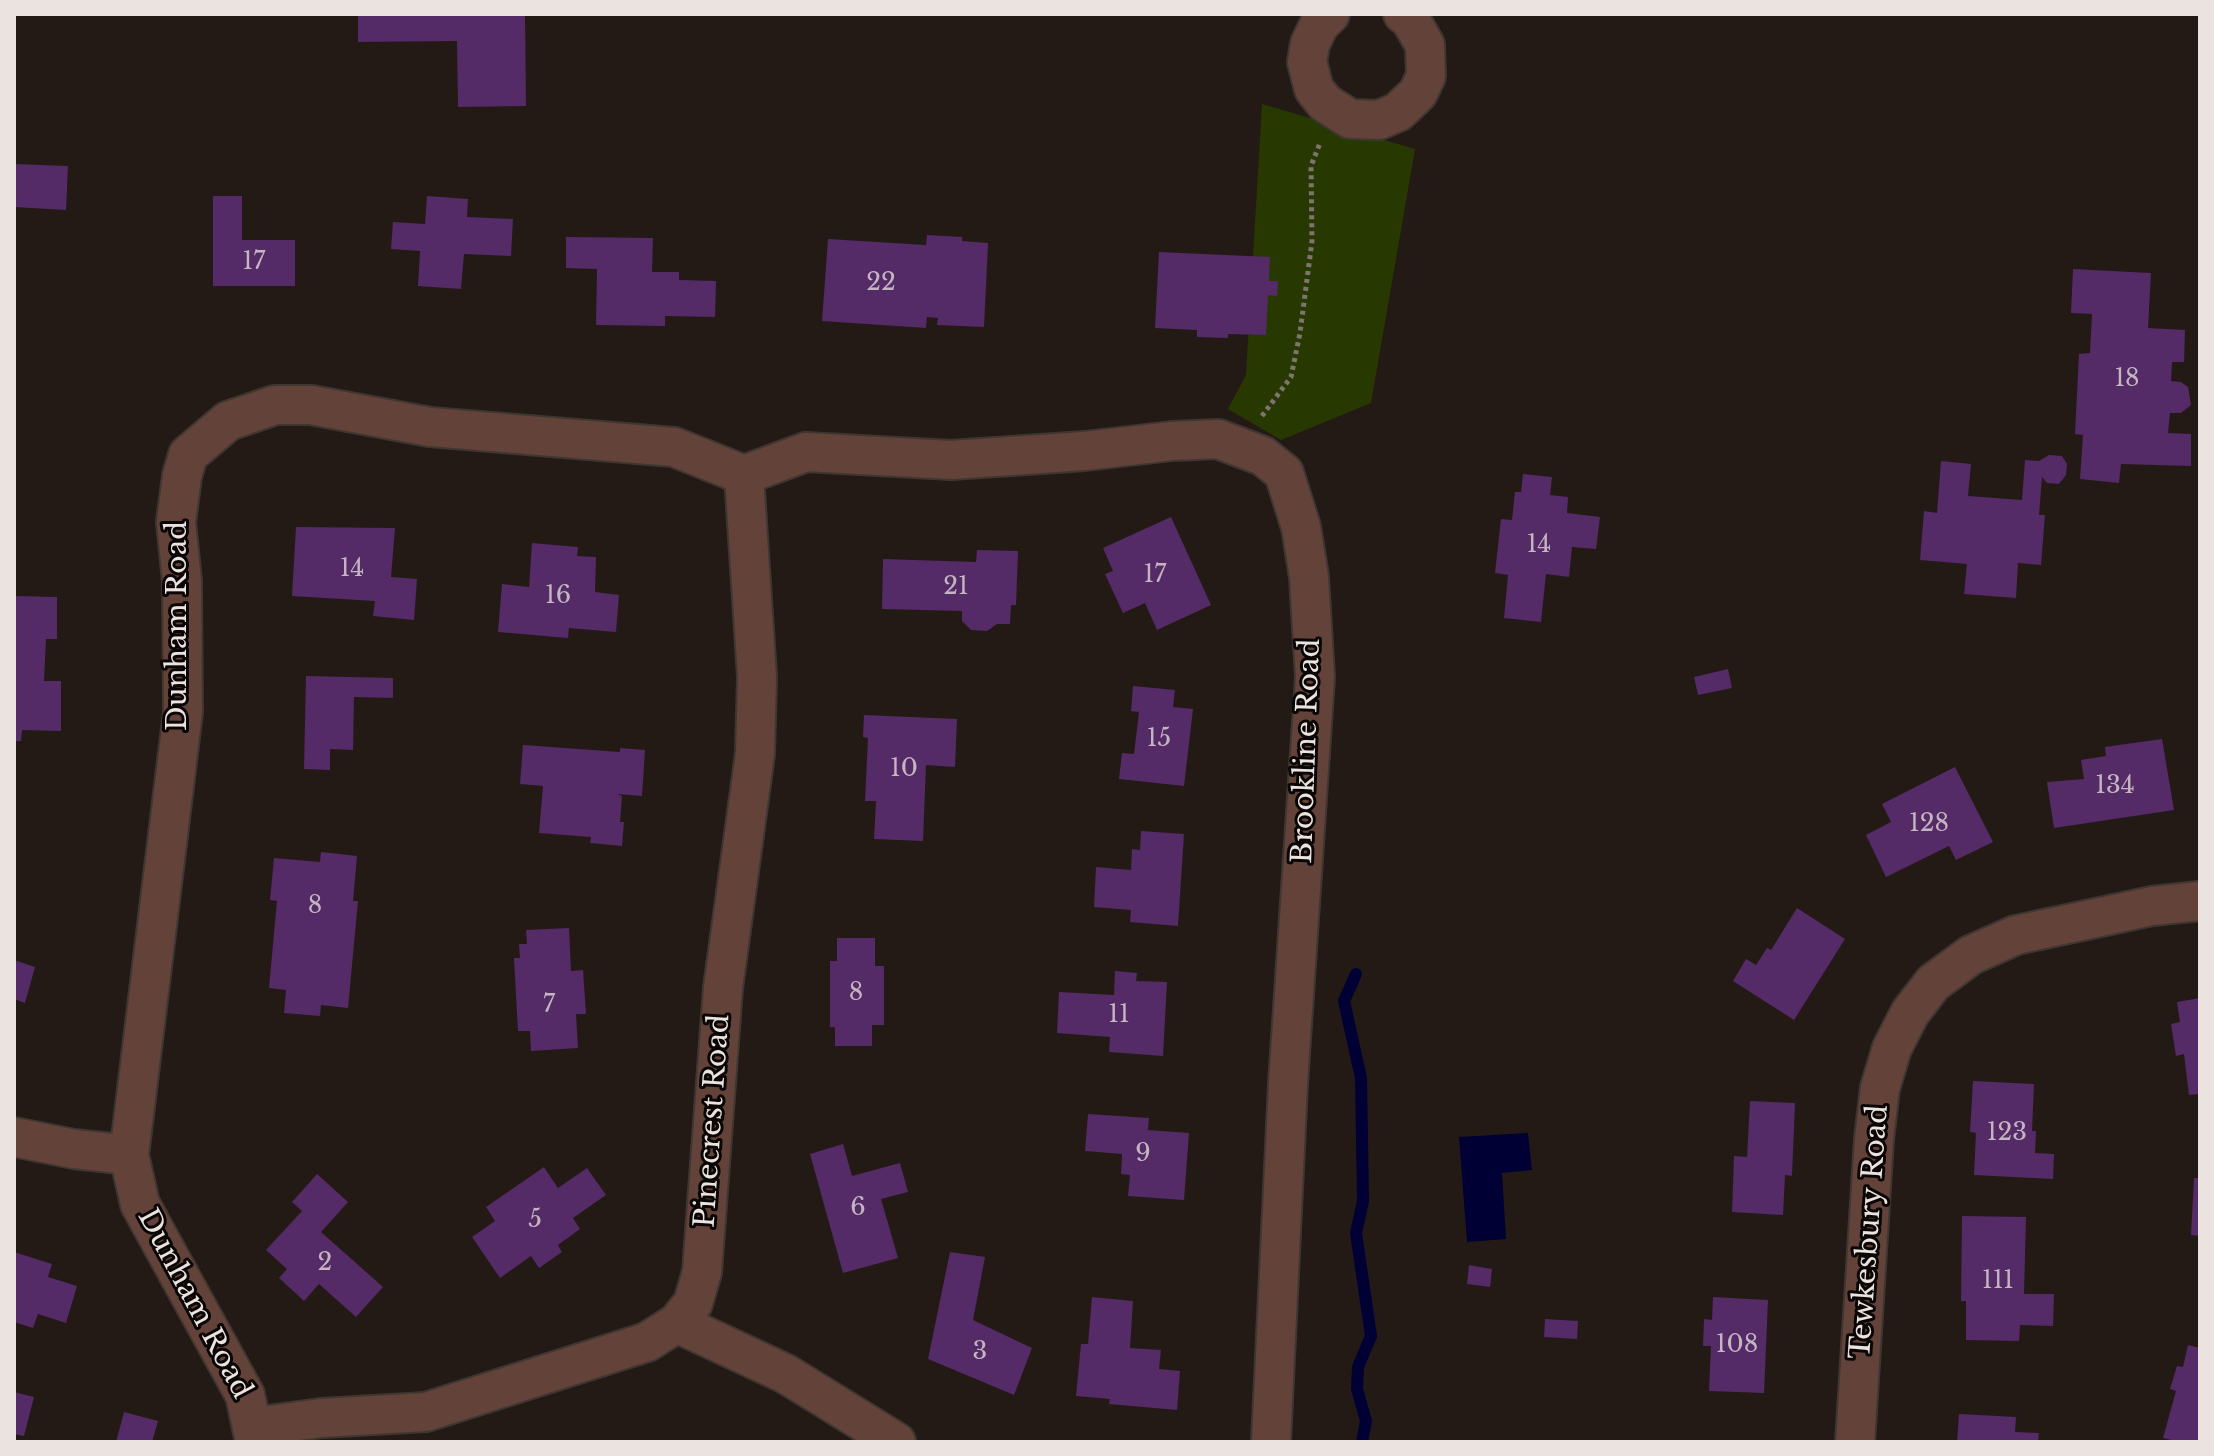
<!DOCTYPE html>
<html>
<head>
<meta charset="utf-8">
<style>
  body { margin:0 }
  #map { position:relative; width:2214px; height:1456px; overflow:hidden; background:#241a15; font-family:"Libre Baskerville",serif }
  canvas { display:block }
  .frame { position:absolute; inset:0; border:16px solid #ebe3df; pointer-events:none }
</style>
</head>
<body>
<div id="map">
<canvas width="2214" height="1456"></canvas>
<div class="frame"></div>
</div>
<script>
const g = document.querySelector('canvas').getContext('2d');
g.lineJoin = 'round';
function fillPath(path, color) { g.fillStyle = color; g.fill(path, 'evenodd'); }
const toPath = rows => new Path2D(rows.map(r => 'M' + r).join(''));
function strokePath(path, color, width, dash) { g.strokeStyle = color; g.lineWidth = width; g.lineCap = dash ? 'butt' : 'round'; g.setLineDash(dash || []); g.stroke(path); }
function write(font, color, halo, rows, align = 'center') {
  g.font = font + ' "Libre Baskerville",serif'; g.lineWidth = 6; g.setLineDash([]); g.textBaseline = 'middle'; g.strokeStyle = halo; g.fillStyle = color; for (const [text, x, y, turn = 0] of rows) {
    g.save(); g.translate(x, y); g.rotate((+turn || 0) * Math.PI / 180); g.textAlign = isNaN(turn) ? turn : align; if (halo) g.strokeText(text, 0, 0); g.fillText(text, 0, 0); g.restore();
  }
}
fillPath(toPath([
  [1262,104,1415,149,1371,403,1281,440,1228,409,1246,375]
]), '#273900');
fillPath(toPath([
  [1528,1133,1532,1170,1502,1173,1506,1239,1467,1242,1459,1137]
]), '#000034');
strokePath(toPath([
  [1356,974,1344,1001,1361,1078,1363,1201,1356,1233,1371,1336,1358,1367,1357,1389,1366,1421,1362,1442]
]), '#000034', 12);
fillPath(toPath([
  [358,14,525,14,526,106,458,107,457,41,358,42],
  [14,164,68,166,66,210,14,207],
  [213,196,242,196,242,240,295,240,295,286,213,286],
  [427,196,468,199,467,217,513,219,511,256,464,254,461,289,418,286,420,251,391,249,393,222,425,224],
  [927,235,962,237,962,241,988,243,984,327,937,325,938,318,927,317,926,328,822,321,828,239,926,245],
  [566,237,653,238,652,272,679,272,679,280,716,281,715,317,665,316,665,326,596,325,597,269,566,268],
  [1159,252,1270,257,1269,281,1278,281,1277,296,1268,295,1266,335,1228,334,1228,338,1197,337,1197,330,1155,328],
  [2073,269,2151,273,2148,328,2185,330,2184,362,2172,362,2171,381,2181,382,2188,387,2191,405,2181,413,2170,413,2168,433,2191,434,2191,466,2121,464,2119,483,2080,479,2083,435,2075,434,2079,354,2090,353,2092,314,2071,313],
  [2049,455,2062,456,2067,464,2066,475,2059,484,2047,483,2042,477,2039,515,2045,515,2041,565,2018,563,2016,598,1964,594,1967,564,1920,560,1924,511,1937,513,1941,461,1971,464,1968,496,2022,500,2025,460,2039,461],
  [1523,474,1552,477,1550,495,1568,497,1567,513,1600,517,1596,549,1572,547,1569,577,1546,574,1541,622,1504,618,1508,575,1495,573,1501,519,1512,520,1515,492,1521,492],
  [1171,517,1211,605,1157,630,1145,603,1123,613,1105,574,1113,571,1103,548],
  [296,527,395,528,391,577,417,579,414,620,373,616,375,601,292,596],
  [532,543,578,547,577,556,596,557,595,592,619,595,616,632,569,628,568,638,498,632,502,584,529,587],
  [977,550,1018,551,1016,605,1011,605,1010,624,997,624,987,631,971,630,962,621,962,611,882,609,883,559,976,562],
  [14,596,57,597,57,639,46,639,44,681,61,681,61,731,22,730,21,741,14,741],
  [1728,669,1732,688,1698,695,1694,677],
  [306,676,393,678,393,698,354,697,353,750,330,749,330,770,304,769],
  [1133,686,1175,690,1173,707,1193,709,1184,786,1119,779,1122,753,1134,754,1139,712,1131,711],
  [864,715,957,719,955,767,926,765,923,841,874,839,876,801,865,801,868,738,863,737],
  [2162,739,2174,810,2054,828,2047,782,2084,779,2081,760,2106,756,2105,747],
  [523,745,620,752,620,748,645,750,642,796,617,794,622,796,620,822,624,822,622,846,590,843,591,837,539,833,543,786,520,784],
  [1955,767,1993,842,1956,860,1949,846,1886,877,1866,835,1891,822,1882,804],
  [1141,831,1184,834,1178,926,1130,922,1131,910,1094,907,1096,867,1131,870,1132,849,1140,850],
  [321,852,357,856,353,901,358,901,348,1008,321,1005,320,1016,284,1013,286,990,269,988,277,901,270,900,274,858,320,862],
  [1797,908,1845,939,1794,1020,1733,981,1746,959,1756,965,1767,948,1771,950],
  [569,928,571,971,583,970,586,1014,576,1014,578,1048,531,1051,530,1031,518,1031,514,958,520,958,519,944,527,944,526,930],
  [837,938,875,938,875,966,884,966,884,1025,872,1025,872,1046,835,1046,835,1027,830,1027,830,961,837,961],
  [14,960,35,967,25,1003,14,999],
  [1115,971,1137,973,1136,981,1167,982,1163,1056,1109,1052,1110,1037,1057,1033,1059,992,1114,995],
  [2200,998,2200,1094,2189,1095,2184,1054,2176,1056,2171,1024,2180,1022,2177,1002],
  [1973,1081,2034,1084,2032,1131,2036,1131,2035,1153,2054,1154,2053,1179,1974,1175,1976,1133,1970,1132],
  [1750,1101,1795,1103,1792,1176,1785,1175,1783,1215,1732,1212,1734,1156,1747,1157],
  [1088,1114,1149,1118,1148,1130,1189,1133,1184,1200,1128,1196,1130,1175,1121,1174,1122,1154,1085,1151],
  [843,1144,852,1176,900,1163,908,1192,881,1199,898,1258,843,1273,810,1154],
  [544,1167,558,1188,587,1168,606,1195,573,1218,580,1229,558,1245,562,1252,539,1268,531,1256,500,1278,472,1237,495,1221,486,1207],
  [317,1174,348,1202,321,1232,383,1287,356,1317,319,1284,304,1301,279,1278,287,1269,266,1250,302,1211,292,1202],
  [2194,1178,2200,1178,2200,1236,2191,1235],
  [1962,1216,2026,1217,2024,1294,2054,1294,2053,1326,2020,1325,2019,1341,1966,1340,1966,1301,1961,1301],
  [14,1252,52,1264,48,1277,77,1286,66,1323,38,1314,33,1328,14,1322],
  [950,1252,985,1257,973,1320,1032,1348,1014,1395,928,1359],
  [1469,1265,1492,1269,1490,1287,1467,1284],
  [1092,1297,1133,1301,1130,1348,1161,1350,1159,1369,1180,1371,1177,1410,1109,1404,1110,1399,1076,1396,1081,1344,1088,1344],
  [1713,1297,1768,1300,1764,1393,1709,1391,1711,1346,1703,1346,1704,1319,1712,1320],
  [1545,1319,1578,1321,1577,1339,1544,1337],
  [2188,1345,2200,1348,2200,1442,2180,1442,2163,1438,2176,1391,2170,1389,2177,1366,2183,1367],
  [14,1392,34,1397,24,1436,14,1434],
  [124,1412,158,1421,152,1442,116,1442],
  [1959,1414,2016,1417,2015,1432,2039,1433,2038,1442,1957,1442]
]), '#542a67');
const minor = toPath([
  [1330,14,1319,25,1310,44,1307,62,1314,89,1325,103,1350,119,1379,120,1398,112,1418,93,1426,76,1425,45,1410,19,1403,14],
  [744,475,806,452,951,460,1085,451,1172,441,1218,439,1263,456,1284,473,1301,527,1309,577,1315,677,1288,1084,1271,1442],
  [14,1137,74,1149,129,1155],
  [677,1323,786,1374,896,1442],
  [254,1427,321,1418,426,1412,647,1342,677,1323,693,1303,702,1272,723,988,755,754,757,677,744,475],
  [255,1442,245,1395,140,1204,129,1155,183,712,182,581,176,522,182,476,188,455,228,421,275,405,311,405,430,427,674,447,744,475],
  [1855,1442,1874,1139,1880,1088,1892,1048,1910,1013,1933,983,1971,955,2016,935,2152,906,2200,901]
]);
strokePath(minor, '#403631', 42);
strokePath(toPath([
  [1262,416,1291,377,1300,333,1312,241,1311,166,1320,143]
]), '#7e7570', 5, [4, 4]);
strokePath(minor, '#63423a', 38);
write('24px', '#c5b5c1', null, [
  ["17",254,262],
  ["22",881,283],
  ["18",2127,379],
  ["14",1539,545],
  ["14",352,569],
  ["17",1155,575],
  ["21",956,587],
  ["16",558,596],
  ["15",1159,739],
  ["10",904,769],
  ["134",2115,786],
  ["128",1929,824],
  ["8",315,906],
  ["8",856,993],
  ["7",549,1005],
  ["11",1119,1015],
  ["123",2007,1133],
  ["9",1143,1154],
  ["6",858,1208],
  ["5",535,1220],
  ["2",325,1263],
  ["111",1998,1281],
  ["108",1737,1345],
  ["3",980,1352]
]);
write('28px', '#ebe3df', '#0a0605', [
  ["Dunham Road",178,626,-90],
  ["Brookline Road",1307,751,-88],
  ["Pinecrest Road",713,1121,-86],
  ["Tewkesbury Road",1870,1232,-86],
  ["Dunham Road",194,1304,62]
]);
</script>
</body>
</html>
